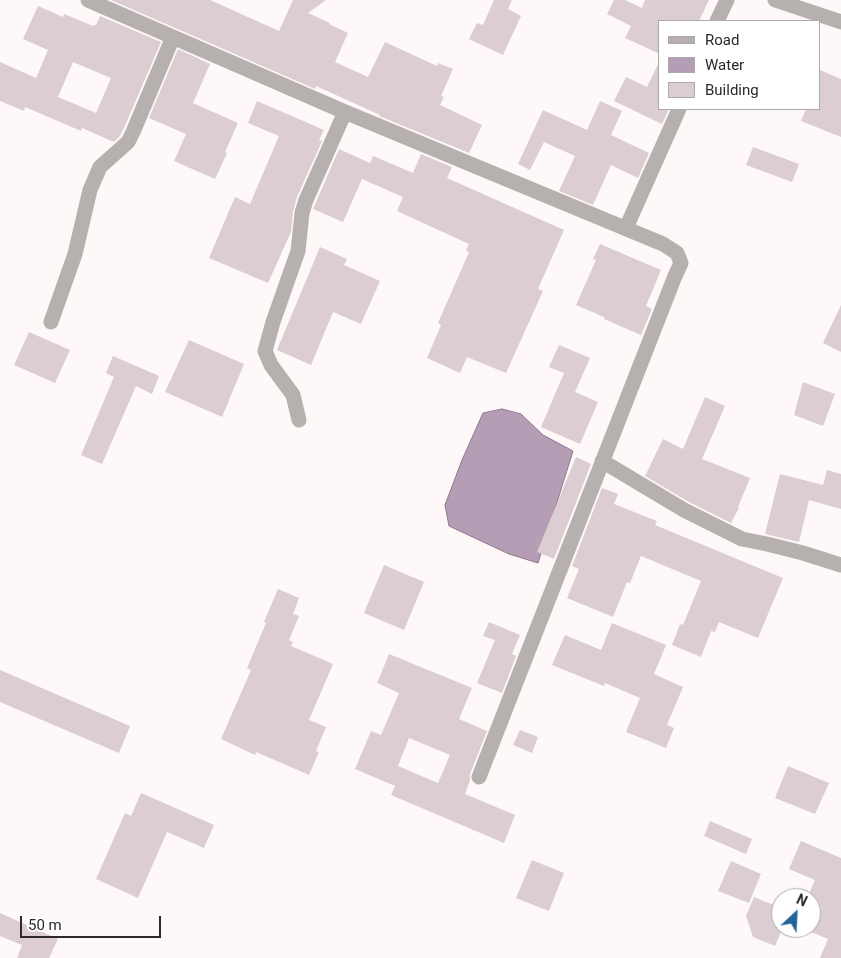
<!DOCTYPE html>
<html>
<head>
<meta charset="utf-8">
<style>
  body { margin:0 }
  #map { position:relative; width:841px; height:958px; overflow:hidden; background:#fef8f8; font-family:Roboto,sans-serif }
  canvas { display:block }
  .legend { position:absolute; left:658px; top:20px; width:162px; height:90px; box-sizing:border-box; background:#fff; border:1px solid #aba9a9; margin:0; padding:6px 9px; list-style:none; font-size:15px; color:#2e2828 }
  .legend li { display:flex; align-items:center; gap:10px; height:25px }
  .legend b { width:25px; border:1px solid #aba9a9 }
  .north { position:absolute; left:771px; top:888px; width:50px; height:50px; box-sizing:border-box; background:#fff; border:1px solid #aba9a9; border-radius:50%; rotate:25deg; font-size:14px; font-weight:700; line-height:20px; text-align:center; color:#2e2828 }
  .north::after { content:''; display:block; margin:auto; width:18px; height:22px; background:#21659a; clip-path:polygon(50% 0,100% 100%,50% 72%,0 100%) }
  .scale { position:absolute; left:20px; top:916px; width:141px; height:22px; box-sizing:border-box; border:2px solid #2e2828; border-top:0; padding-left:6px; font-size:15px; line-height:18px; white-space:nowrap; color:#2e2828; -webkit-text-stroke:4px #fff; paint-order:stroke }
</style>
</head>
<body>
<div id="map">
<canvas width="841" height="958"></canvas>
<ul class="legend">
<li><b style="height:6px;background:#b6b0ae"></b>Road</li>
<li><b style="height:14px;background:#b49db5"></b>Water</li>
<li><b style="height:14px;background:#dbcdd2"></b>Building</li>
</ul>
<div class="north">N</div>
<div class="scale">50 m</div>
</div>
<script>
const g = document.querySelector('canvas').getContext('2d');
g.lineJoin = 'round';
function fillPath(path, color) { g.fillStyle = color; g.fill(path, 'evenodd'); }
const toPath = rows => new Path2D(rows.map(r => 'M' + r).join(''));
function strokePath(path, color, width, dash) { g.strokeStyle = color; g.lineWidth = width; g.lineCap = dash ? 'butt' : 'round'; g.setLineDash(dash || []); g.stroke(path); }
const water = toPath([
  [502,409,521,414,543,435,573,451,538,563,509,554,449,526,445,505,462,460,483,413,502,409]
]);
fillPath(water, '#b49db5');
strokePath(water, '#8c7a8b', 1);
fillPath(toPath([
  [111,0,210,0,279,31,293,0,326,0,308,13,330,23,329,24,348,33,335,62,368,77,385,42,437,66,438,63,453,69,441,96,444,97,440,105,482,125,469,153,379,116,380,115,316,86,315,89],
  [494,0,512,0,508,9,521,16,503,55,469,39,477,23,483,25],
  [614,0,625,0,642,8,645,0,709,0,699,21,660,21,660,54,625,38,631,26,607,14],
  [38,6,63,17,64,14,93,26,94,25,96,25,100,16,161,42,124,128,120,136,114,142,82,128,81,131,25,107,24,111,0,101,0,62,36,78,48,50,23,39],
  [73,62,111,78,96,113,58,97],
  [178,49,210,64,193,103,238,123,225,152,227,153,215,179,174,161,186,134,149,118],
  [660,60,660,109,669,109,662,124,614,101,626,77,647,87],
  [820,70,841,79,841,137,801,121,806,109,820,109],
  [257,101,324,130,319,140,322,141,297,197,293,212,291,232,268,283,209,258,235,197,250,204,279,136,248,123],
  [600,101,622,111,611,135,649,153,638,178,611,165,593,205,559,191,575,156,544,142,530,170,518,164,543,110,587,130],
  [753,147,799,164,792,182,746,165],
  [339,149,370,163,373,156,413,173,421,154,452,167,447,178,564,230,538,289,543,291,506,373,467,357,460,373,427,358,441,325,438,323,469,252,466,251,469,244,397,211,403,197,362,179,343,222,313,209],
  [600,244,661,270,646,306,652,309,641,335,604,319,604,317,576,305,596,260,593,259],
  [320,247,347,259,344,265,380,281,361,324,333,312,311,365,277,350],
  [841,305,841,352,823,343],
  [29,332,70,350,55,383,14,365],
  [189,340,244,364,222,417,165,392],
  [559,345,590,358,575,392,598,402,580,444,541,427,564,373,549,367],
  [113,356,159,376,152,394,136,386,102,464,81,455,114,377,106,373],
  [803,382,835,394,823,426,794,415],
  [705,397,725,406,702,459,750,478,738,507,739,508,731,523,689,502,645,476,663,439,683,449],
  [576,457,591,464,554,559,537,552],
  [827,470,841,474,841,509,809,500,799,542,765,534,780,474,823,485],
  [602,488,618,494,614,504,657,521,655,525,783,578,758,638,719,622,715,632,711,631,701,657,672,645,680,624,683,625,701,581,641,556,630,583,627,582,613,617,567,598,579,569,572,566],
  [384,565,424,582,404,630,364,613],
  [278,589,299,598,293,614,299,616,289,640,293,642,291,646,333,664,309,720,326,727,316,751,319,752,309,775,256,752,255,755,221,739,251,670,247,668,266,623,264,622],
  [489,622,520,635,512,654,516,656,502,693,477,683,495,640,483,636],
  [612,623,666,645,654,674,683,687,667,725,674,728,666,748,626,732,640,698,605,683,604,686,552,665,565,635,601,650],
  [389,654,472,688,459,719,487,731,470,774,470,780,465,794,515,815,504,843,391,795,395,786,355,769,371,731,381,735,399,693,377,683],
  [409,738,450,755,438,783,398,766],
  [0,670,130,726,119,753,0,702],
  [520,730,538,737,532,753,513,745],
  [788,766,829,783,815,814,775,798],
  [141,793,214,825,204,848,167,832,138,898,96,879,125,813,131,816],
  [710,821,752,839,746,854,704,836],
  [801,841,841,858,841,958,820,958,828,939,811,932,811,898,807,898,815,880,789,869],
  [532,860,564,873,549,911,516,898],
  [731,861,761,874,749,903,718,891],
  [754,897,781,908,781,932,775,946,753,937,746,916],
  [0,913,58,939,49,958,17,958,22,945,0,936]
]), '#dbcdd2');
strokePath(toPath([
  [88,0,345,112,663,244,677,253,681,263,675,276,479,777],
  [775,0,841,22],
  [717,21,727,0],
  [626,228,679,109],
  [51,322,75,254,90,190,100,167,128,142,133,132,173,37],
  [299,420,293,395,271,365,265,351,273,322,298,251,302,213,306,200,345,112],
  [602,461,684,510,742,539,767,544,803,553,841,565]
]), '#b6b0ae', 15);
</script>
</body>
</html>
